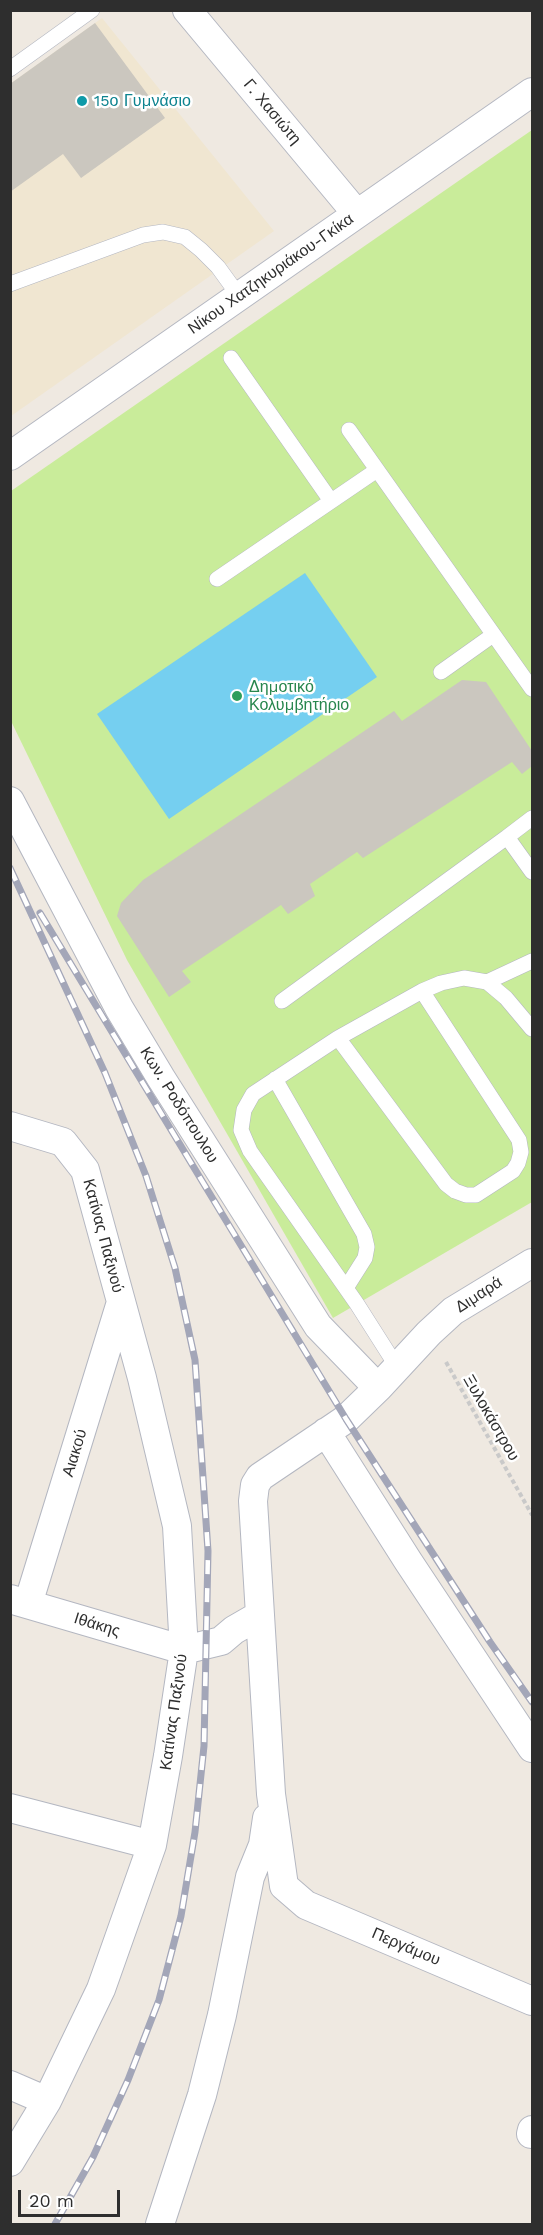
<!DOCTYPE html>
<html>
<head>
<meta charset="utf-8">
<style>
  body { margin:0 }
  #map { position:relative; width:543px; height:2235px; overflow:hidden; background:#efe9e1; font-family:"Work Sans",sans-serif }
  canvas { display:block }
  .frame { position:absolute; inset:0; border:12px solid #2e2e2e; pointer-events:none }
  .scale { position:absolute; left:18px; top:2190px; width:102px; height:27px; box-sizing:border-box; border:3px solid #2e2e2e; border-top:0; padding-left:8px; font-size:18px; line-height:21px; white-space:nowrap; color:#2e2e2e; -webkit-text-stroke:4px #fff; paint-order:stroke }
</style>
</head>
<body>
<div id="map">
<canvas width="543" height="2235"></canvas>
<div class="frame"></div>
<div class="scale">20 m</div>
</div>
<script>
const ctx = document.querySelector('canvas').getContext('2d');
ctx.lineJoin = 'round';
function paint(path, color) {
  ctx.fillStyle = color;
  ctx.fill(path, 'evenodd');
}
function toPath(rows) {
  const path = new Path2D();
  for (const r of rows) {
    path.moveTo(r[0], r[1]);
    for (let i = 2; i < r.length; i += 2) path.lineTo(r[i], r[i + 1]);
  }
  return path;
}
function trace(path, color, width, dash) {
  ctx.strokeStyle = color;
  ctx.lineWidth = width;
  ctx.lineCap = dash ? 'butt' : 'round';
  ctx.setLineDash(dash || []);
  ctx.stroke(path);
}
function write(font, color, halo, rows, align = 'center') {
  ctx.font = font + ' "Work Sans",sans-serif';
  ctx.lineWidth = 5;
  ctx.setLineDash([]);
  ctx.textBaseline = 'middle';
  ctx.strokeStyle = halo;
  ctx.fillStyle = color;
  for (const [text, x, y, turn = 0] of rows) {
    ctx.save();
    ctx.translate(x, y);
    ctx.rotate((+turn || 0) * Math.PI / 180);
    ctx.textAlign = isNaN(turn) ? turn : align;
    if (halo) ctx.strokeText(text, 0, 0);
    ctx.fillText(text, 0, 0);
    ctx.restore();
  }
}
paint(toPath([
  [102,18,274,231,11,416,10,84]
]), '#f0e6d1');
paint(toPath([
  [532,130,532,1202,333,1318,127,960,11,721,11,491]
]), '#c9ec9a');
paint(toPath([
  [305,573,377,677,169,819,97,714]
]), '#75cff0');
paint(toPath([
  [95,23,165,118,81,178,63,154,10,192,10,84],
  [462,680,486,682,532,751,532,766,522,774,512,762,363,858,357,852,310,884,315,896,288,914,281,905,182,971,191,982,169,997,117,916,121,903,143,880,394,711,402,721]
]), '#cbc7bf');
const service = toPath([
  [10,69,92,10],
  [10,284,143,235,163,232,185,237,201,250,218,267,239,296],
  [231,358,331,501],
  [349,430,532,689],
  [217,579,377,470],
  [441,672,493,635],
  [532,818,507,837,532,872],
  [487,982,532,961],
  [282,1001,507,837],
  [338,1038,446,1184,455,1191,466,1195,476,1195,513,1171,518,1163,521,1152,519,1140,422,991],
  [275,1079,364,1234,367,1247,365,1258,346,1288],
  [397,1367,357,1304,250,1151,241,1130,244,1110,253,1094,338,1038,422,991,441,983,464,978,487,982,506,998,532,1029]
]);
const minor = toPath([
  [187,10,357,214],
  [10,456,532,92],
  [10,801,119,1008,161,1078,318,1326,378,1388],
  [10,1126,63,1142,85,1170,142,1378,177,1526,184,1650,168,1756,152,1845,101,1989,47,2101,10,2162],
  [326,1432,408,1561,532,1748],
  [10,1599,184,1650,221,1641,234,1630,260,1615,253,1501,255,1485,260,1477,346,1419,378,1388,429,1333,453,1311,532,1263],
  [28,1604,121,1302],
  [260,1615,271,1794,284,1886,306,1905,532,2001],
  [10,1808,152,1845],
  [10,2085,47,2101],
  [531,2134,532,2130],
  [160,2224,202,2095,222,2015,250,1877,263,1845,267,1818]
]);
trace(service, '#b4b7c1', 16);
trace(minor, '#b4b7c1', 30);
trace(toPath([
  [446,1362,532,1515]
]), '#c9c9c9', 4, [4.5, 3]);
trace(service, '#fff', 15);
trace(minor, '#fff', 28);
const rail = toPath([
  [10,868,105,1073,146,1176,175,1268,195,1360,208,1551,204,1746,195,1832,181,1916,159,2000,128,2080,93,2157,55,2224],
  [40,913,346,1419,490,1642,532,1702]
]);
trace(rail, '#a3a6b8', 7);
trace(rail, '#fff', 4.5, [14]);
for (const [x, y, r, color] of [
  [82,101,6,"#0f9aa8"],
  [237,696,6,"#2e9e5b"]
]) {
  const dot = new Path2D();
  dot.arc(x, y, r, 0, 2 * Math.PI);
  ctx.fillStyle = color;
  ctx.fill(dot);
  trace(dot, '#fff', 2);
}
write('16px', '#0d838f', '#fff', [
  ["15ο Γυμνάσιο",94,101]
], 'left');
write('16px', '#2e2e2e', '#fff', [
  ["Γ. Χασιώτη",272,112,50],
  ["Νίκου Χατζηκυριάκου-Γκίκα",271,274,-35],
  ["Κων. Ροδόπουλου",179,1105,58],
  ["Κατίνας Παξινού",103,1236,75],
  ["Διμαρά",479,1295,-33],
  ["Ξυλοκάστρου",491,1418,60],
  ["Αιακού",75,1453,-73],
  ["Ιθάκης",97,1625,17],
  ["Κατίνας Παξινού",174,1712,-82],
  ["Περγάμου",406,1947,23]
]);
write('16px', '#27864d', '#fff', [
  ["Δημοτικό",249,687],
  ["Κολυμβητήριο",249,705]
], 'left');
</script>
</body>
</html>
